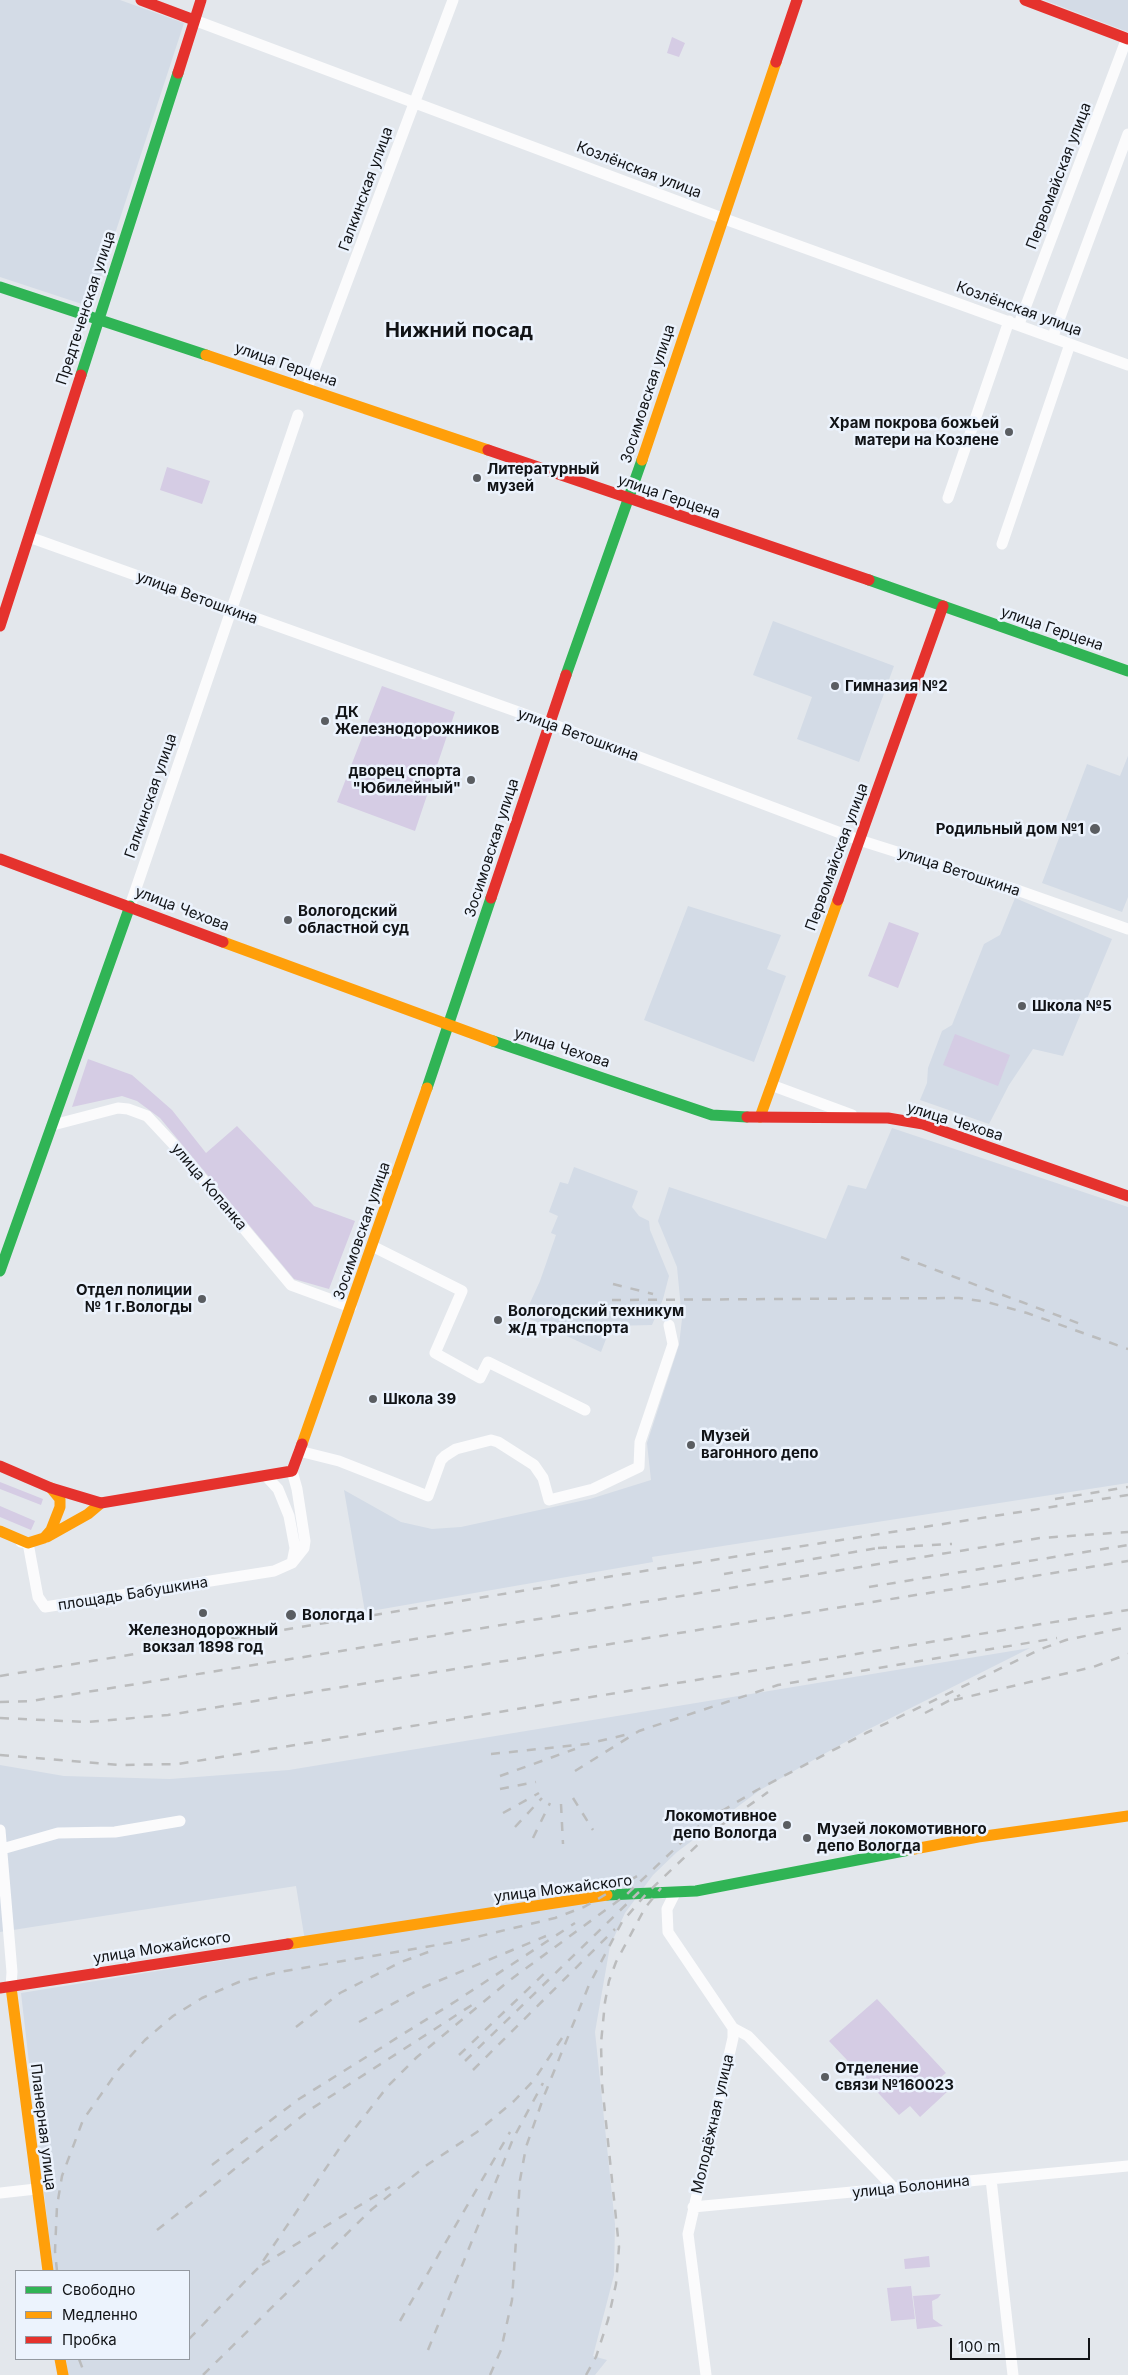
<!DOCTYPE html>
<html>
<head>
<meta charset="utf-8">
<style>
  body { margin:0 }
  #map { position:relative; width:1128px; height:2375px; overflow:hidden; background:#e3e7ec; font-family:Inter,sans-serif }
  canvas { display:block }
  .legend { position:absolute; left:15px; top:2270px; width:175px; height:90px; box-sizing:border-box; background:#ecf3fd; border:1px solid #9499a1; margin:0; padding:6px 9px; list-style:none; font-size:15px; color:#111316 }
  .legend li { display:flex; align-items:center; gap:10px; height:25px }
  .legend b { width:25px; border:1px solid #9499a1 }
  .scale { position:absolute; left:950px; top:2338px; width:140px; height:22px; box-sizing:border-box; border:2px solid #111316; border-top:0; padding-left:6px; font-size:15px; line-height:18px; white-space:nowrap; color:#111316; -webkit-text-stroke:4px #ecf3fd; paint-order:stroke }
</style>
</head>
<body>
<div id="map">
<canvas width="1128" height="2375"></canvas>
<ul class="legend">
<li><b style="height:6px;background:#30b455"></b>Свободно</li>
<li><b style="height:6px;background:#ff9f0a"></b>Медленно</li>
<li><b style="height:6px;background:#e5322d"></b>Пробка</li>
</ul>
<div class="scale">100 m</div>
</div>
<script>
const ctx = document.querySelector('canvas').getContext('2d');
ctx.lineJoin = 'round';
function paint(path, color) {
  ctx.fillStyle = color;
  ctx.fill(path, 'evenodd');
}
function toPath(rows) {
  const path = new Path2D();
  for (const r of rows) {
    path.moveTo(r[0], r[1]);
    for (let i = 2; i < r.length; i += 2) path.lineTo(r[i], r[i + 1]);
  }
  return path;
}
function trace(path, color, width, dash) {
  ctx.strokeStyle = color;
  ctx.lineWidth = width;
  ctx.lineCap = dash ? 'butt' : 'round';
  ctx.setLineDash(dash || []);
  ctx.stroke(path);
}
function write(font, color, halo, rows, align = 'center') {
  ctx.font = font + ' Inter,sans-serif';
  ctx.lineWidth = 5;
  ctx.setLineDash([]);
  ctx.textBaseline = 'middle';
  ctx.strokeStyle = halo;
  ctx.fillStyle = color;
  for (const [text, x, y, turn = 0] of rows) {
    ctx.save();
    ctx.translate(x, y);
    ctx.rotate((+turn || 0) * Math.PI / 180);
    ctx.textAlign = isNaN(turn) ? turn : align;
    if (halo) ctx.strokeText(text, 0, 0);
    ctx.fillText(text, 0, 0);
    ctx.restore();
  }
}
paint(toPath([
  [0,0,120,0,184,23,91,307,0,277],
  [1044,0,1128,0,1128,32],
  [773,621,894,666,859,762,797,739,812,697,753,675],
  [1128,756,1128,897,1122,912,1042,883,1087,764,1120,776],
  [1015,898,1112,939,1063,1056,1033,1049,1009,1085,989,1124,920,1100,927,1083,928,1068,942,1031,952,1025,984,944,1000,935],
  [688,906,781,935,767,969,786,976,754,1062,644,1020],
  [892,1128,1128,1207,1128,1483,652,1557,653,1562,365,1612,344,1490,401,1522,432,1529,461,1527,590,1499,651,1480,647,1443,679,1345,682,1319,677,1267,658,1221,669,1187,826,1239,848,1185,866,1189],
  [574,1167,638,1191,632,1207,639,1216,649,1221,650,1230,669,1276,663,1299,652,1325,611,1326,601,1352,524,1316,540,1281,556,1235,551,1233,558,1216,549,1212,560,1182,568,1184],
  [1030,1648,865,1731,760,1790,677,1852,653,1875,625,1913,610,1946,595,2032,615,2224,614,2275,593,2356,607,2360,595,2375,68,2375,66,2359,189,2359,189,2271,53,2271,21,1993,306,1947,296,1886,0,1932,0,1765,64,1776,170,1779,289,1770]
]), '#d3dbe6');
paint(toPath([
  [672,37,685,43,679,57,667,53],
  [167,467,210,481,202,504,160,490],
  [382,686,455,712,415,831,337,802],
  [889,922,919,933,898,988,868,976],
  [955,1034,1010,1055,998,1086,943,1065],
  [88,1059,132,1075,172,1110,206,1153,237,1126,314,1206,355,1221,329,1289,294,1279,160,1118,137,1101,122,1096,72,1107],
  [0,1482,43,1499,41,1505,0,1489],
  [0,1506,35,1521,31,1530,0,1517],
  [877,1999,946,2073,937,2080,948,2091,920,2117,910,2106,899,2115,829,2041],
  [929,2256,930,2267,905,2269,904,2259],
  [911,2286,915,2319,891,2321,887,2288],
  [941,2294,938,2298,932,2301,933,2319,943,2326,917,2329,913,2296]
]), '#d5cce4');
trace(toPath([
  [194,20,722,218,1128,365],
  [1019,324,1127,38],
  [1053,336,1128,134],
  [307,388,453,0],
  [948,498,1009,321],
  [29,537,549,723,859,840,1014,889,1128,929],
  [1002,544,1070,344],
  [130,906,298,415],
  [771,1085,852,1115],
  [53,1125,118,1108,128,1109,147,1116,175,1146,291,1285,351,1307],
  [372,1246,462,1291,435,1353,480,1378,488,1362,585,1410],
  [299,1451,339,1461,428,1496,441,1460,445,1456,456,1449,491,1440,498,1442,534,1465,543,1478,549,1500,593,1489,639,1467,640,1442,673,1344,669,1325],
  [266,1476,278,1489,289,1516,295,1548,292,1563],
  [21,1542,28,1543,38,1597,45,1607,274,1571,292,1563,304,1548,305,1541,297,1489,292,1471],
  [0,1830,12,1972,11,1987],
  [2,1849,58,1833,115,1832,180,1821],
  [675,1893,667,1909,668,1932,733,2028,733,2038,688,2234,706,2375],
  [733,2028,748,2036,894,2188],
  [991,2179,1013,2375],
  [0,2193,36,2189],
  [693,2207,1128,2166]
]), '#fbfbfc', 11);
trace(toPath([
  [0,287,206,355],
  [81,375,178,73],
  [869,580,1128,671],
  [566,675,642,460],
  [493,1041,712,1115,747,1117],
  [427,1088,491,898],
  [0,1271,130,906],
  [607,1895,696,1891,909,1850]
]), '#30b455', 11);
trace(toPath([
  [206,355,488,450],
  [642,460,776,62],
  [223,942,493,1041],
  [760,1117,838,900],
  [302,1444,427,1088],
  [0,1531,28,1543,44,1538,51,1530,60,1507,60,1499,51,1488],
  [47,1537,88,1514,101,1503],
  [909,1850,978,1837,1128,1816],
  [288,1944,607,1895],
  [11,1987,48,2271],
  [60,2359,63,2375]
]), '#ff9f0a', 11);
trace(toPath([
  [141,0,194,20],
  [1025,0,1128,39],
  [776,62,797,0],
  [178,73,201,0],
  [488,450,869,580],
  [0,626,81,375],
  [0,859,223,942],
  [491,898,566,675],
  [838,900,943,606],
  [747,1117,888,1118,923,1124,1128,1196],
  [0,1466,51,1488,101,1503,292,1471,302,1444],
  [0,1988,288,1944]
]), '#e5322d', 11);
trace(toPath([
  [901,1257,1086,1326],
  [613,1284,653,1294],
  [612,1300,959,1298,987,1302,1027,1313,1128,1349],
  [1055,1499,1128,1487],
  [878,1548,952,1544],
  [724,1574,884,1547],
  [869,1587,1128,1545],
  [0,1676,650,1570,1128,1495],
  [954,1700,1093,1667,1128,1654],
  [0,1702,31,1701,1040,1538,1128,1532],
  [925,1713,960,1695],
  [0,1718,87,1722,168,1715,1128,1561],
  [491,1754,587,1744,629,1734],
  [0,1755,119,1765,178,1764,1128,1610],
  [575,1771,639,1731,778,1685,1057,1638],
  [500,1776,575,1749],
  [500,1789,536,1782],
  [573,1798,593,1830],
  [561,1804,563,1844],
  [503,1813,539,1793],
  [515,1827,542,1798],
  [533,1838,550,1803],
  [359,2022,424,1987,546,1936],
  [296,2027,340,1993,401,1962,431,1951],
  [459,2055,548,1970],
  [465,2061,639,1892],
  [473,2070,615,1929],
  [212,2165,299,2099,456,2001,575,1923],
  [157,2230,311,2109,472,2005],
  [262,2265,390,2187],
  [57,2271,55,2251,57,2206,62,2176,83,2120,119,2069,145,2040,173,2016,202,1998,239,1982,279,1972,460,1941,555,1918,584,1907,639,1875],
  [400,2321,510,2132],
  [189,2339,259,2267,341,2146,388,2086,417,2057,510,1980,626,1895,702,1823,757,1790,866,1733,1041,1649,1066,1640,1128,1627],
  [428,2350,513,2139,543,2083],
  [79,2359,85,2375],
  [203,2375,371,2210,427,2165,477,2132,514,2101,534,2080,562,2038],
  [490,2375,501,2350,512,2300,520,2180,526,2147,544,2096,589,1985,622,1922,647,1893,709,1834,768,1792],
  [586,2375,596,2357,608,2320,616,2284,619,2247,602,2084,601,2043,605,2002,609,1981,616,1962,645,1908,661,1888]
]), '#bbbcbd', 2.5, [9, 9]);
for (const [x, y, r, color] of [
  [1009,432,5,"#5a5d61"],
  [477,478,5,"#5a5d61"],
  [835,686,5,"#5a5d61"],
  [325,721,5,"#5a5d61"],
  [471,780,5,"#5a5d61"],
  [1095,829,6,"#5a5d61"],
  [288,920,5,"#5a5d61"],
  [1022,1006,5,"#5a5d61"],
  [202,1299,5,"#5a5d61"],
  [498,1320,5,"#5a5d61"],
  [373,1399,5,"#5a5d61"],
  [691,1445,5,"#5a5d61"],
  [203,1613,5,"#5a5d61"],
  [291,1615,6,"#5a5d61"],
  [787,1825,5,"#5a5d61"],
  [807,1838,5,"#5a5d61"],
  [825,2077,5,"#5a5d61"]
]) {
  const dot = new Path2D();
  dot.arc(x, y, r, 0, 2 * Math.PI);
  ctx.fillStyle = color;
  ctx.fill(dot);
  trace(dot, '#ecf3fd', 2);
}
write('15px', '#111316', '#ecf3fd', [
  ["Козлёнская улица",639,170,21],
  ["Первомайская улица",1059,176,-69],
  ["Галкинская улица",366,189,-70],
  ["Предтеченская улица",86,308,-72],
  ["Козлёнская улица",1019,309,20],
  ["улица Герцена",286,365,19],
  ["Зосимовская улица",648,394,-72],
  ["улица Герцена",669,497,19],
  ["улица Ветошкина",197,598,20],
  ["улица Герцена",1052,629,19],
  ["улица Ветошкина",578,735,20],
  ["Галкинская улица",151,796,-71],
  ["Зосимовская улица",492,848,-72],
  ["Первомайская улица",837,857,-70],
  ["улица Ветошкина",959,872,18],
  ["улица Чехова",182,909,21],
  ["улица Чехова",562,1048,18],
  ["улица Чехова",955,1122,17],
  ["улица Копанка",209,1187,50],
  ["Зосимовская улица",362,1231,-71],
  ["площадь Бабушкина",133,1594,-9],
  ["улица Можайского",563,1889,-7],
  ["улица Можайского",162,1948,-9],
  ["Молодёжная улица",713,2124,-77],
  ["Планерная улица",43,2127,83],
  ["улица Болонина",911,2187,-6]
]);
write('bold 15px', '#111316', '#ecf3fd', [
  ["Храм покрова божьей",999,423,"right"],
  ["матери на Козлене",999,440,"right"],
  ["Литературный",487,469],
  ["музей",487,486],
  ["Гимназия №2",845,686],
  ["ДК",335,712],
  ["Железнодорожников",335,729],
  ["дворец спорта",461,771,"right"],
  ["\"Юбилейный\"",461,788,"right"],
  ["Родильный дом №1",1084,829,"right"],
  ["Вологодский",298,911],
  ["областной суд",298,928],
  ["Школа №5",1032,1006],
  ["Отдел полиции",192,1290,"right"],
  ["№ 1 г.Вологды",192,1307,"right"],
  ["Вологодский техникум",508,1311],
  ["ж/д транспорта",508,1328],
  ["Школа 39",383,1399],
  ["Музей",701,1436],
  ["вагонного депо",701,1453],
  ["Вологда I",302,1615],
  ["Железнодорожный",203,1630,"center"],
  ["вокзал 1898 год",203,1647,"center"],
  ["Локомотивное",777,1816,"right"],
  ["депо Вологда",777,1833,"right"],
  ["Музей локомотивного",817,1829],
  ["депо Вологда",817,1846],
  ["Отделение",835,2068],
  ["связи №160023",835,2085]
], 'left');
write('bold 20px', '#111316', '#ecf3fd', [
  ["Нижний посад",459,331]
]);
</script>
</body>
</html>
